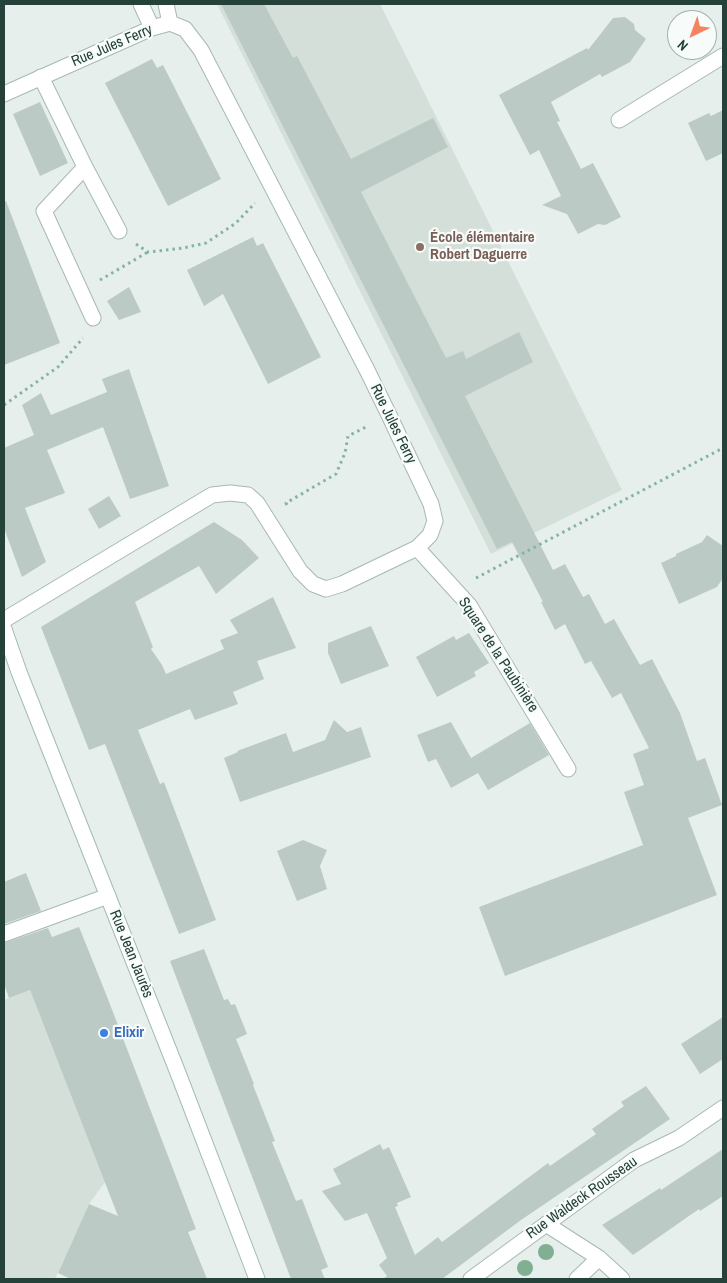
<!DOCTYPE html>
<html>
<head>
<meta charset="utf-8">
<style>
  body { margin:0 }
  #map { position:relative; width:727px; height:1283px; overflow:hidden; background:#e6efeb; font-family:"Archivo Narrow",sans-serif }
  canvas { display:block }
  .frame { position:absolute; inset:0; border:5px solid #24423a; pointer-events:none }
  .north { position:absolute; left:667px; top:10px; width:50px; height:50px; box-sizing:border-box; background:#f7fbf9; border:1px solid #a3b1ad; border-radius:50%; rotate:222deg; font-size:14px; font-weight:700; line-height:20px; text-align:center; color:#24423a }
  .north::after { content:''; display:block; margin:auto; width:18px; height:22px; background:#f4845f; clip-path:polygon(50% 0,100% 100%,50% 72%,0 100%) }
</style>
</head>
<body>
<div id="map">
<canvas width="727" height="1283"></canvas>
<div class="frame"></div>
<div class="north">N</div>
</div>
<script>
const ctx = document.querySelector('canvas').getContext('2d');
ctx.lineJoin = 'round';
function paint(path, color) {
  ctx.fillStyle = color;
  ctx.fill(path, 'evenodd');
}
function toPath(rows) {
  const path = new Path2D();
  for (const r of rows) {
    path.moveTo(r[0], r[1]);
    for (let i = 2; i < r.length; i += 2) path.lineTo(r[i], r[i + 1]);
  }
  return path;
}
function trace(path, color, width, dash) {
  ctx.strokeStyle = color;
  ctx.lineWidth = width;
  ctx.lineCap = dash ? 'butt' : 'round';
  ctx.setLineDash(dash || []);
  ctx.stroke(path);
}
function write(font, color, halo, rows, align = 'center') {
  ctx.font = font + ' "Archivo Narrow",sans-serif';
  ctx.lineWidth = 4.5;
  ctx.setLineDash([]);
  ctx.textBaseline = 'middle';
  ctx.strokeStyle = halo;
  ctx.fillStyle = color;
  for (const [text, x, y, turn = 0] of rows) {
    ctx.save();
    ctx.translate(x, y);
    ctx.rotate((+turn || 0) * Math.PI / 180);
    ctx.textAlign = isNaN(turn) ? turn : align;
    if (halo) ctx.strokeText(text, 0, 0);
    ctx.fillText(text, 0, 0);
    ctx.restore();
  }
}
paint(toPath([
  [217,4,380,4,622,490,491,554],
  [30,990,105,1182,89,1204,55,1279,4,1279,4,1000]
]), '#d4dfda');
paint(toPath([
  [221,4,264,4,293,58,297,56,351,159,433,118,448,147,361,192,446,358,463,351,466,359,519,332,533,362,465,396,553,570,565,564,583,597,589,594,605,624,614,619,640,665,652,659,680,713,697,761,705,758,722,805,688,818,717,895,505,976,479,907,643,845,624,792,644,785,633,754,649,748,621,693,612,698,591,661,585,664,565,624,555,630,541,602,543,602,512,542,497,549],
  [625,17,634,24,635,30,646,39,630,62,602,77,600,74,551,102,560,121,557,122,581,169,593,163,621,217,605,225,598,224,578,234,567,214,542,205,561,196,539,150,530,155,499,95,587,48,588,50,613,18],
  [152,59,157,68,163,65,221,179,168,206,105,83],
  [40,102,68,163,40,176,13,114],
  [723,110,723,153,706,161,688,123,709,113,711,116],
  [6,201,60,343,4,365,4,202],
  [253,237,257,246,263,243,321,357,268,384,223,294,204,306,187,270],
  [129,287,141,312,119,320,107,301],
  [129,369,169,486,130,499,103,427,47,450,65,493,25,508,46,562,22,577,4,528,4,448,34,435,22,405,41,393,51,415,107,392,102,379],
  [109,496,121,516,99,529,88,509],
  [214,522,242,540,259,558,216,594,199,566,135,602,153,647,151,649,162,665,166,674,224,649,220,640,238,633,230,620,273,597,296,648,257,661,264,679,233,692,238,704,195,720,190,709,138,730,160,784,164,782,216,920,179,934,105,744,89,750,41,627],
  [707,535,723,546,723,578,717,587,679,604,661,563,676,556,676,554,702,542],
  [371,626,389,666,341,684,328,653,328,643],
  [469,633,489,663,474,672,476,676,437,697,416,657,454,636,456,640],
  [334,720,347,732,361,727,371,757,240,802,224,758,238,752,237,751,286,733,293,752,325,740],
  [451,722,471,758,530,723,549,755,488,790,478,773,451,788,436,759,428,762,417,735],
  [303,840,327,850,320,866,327,889,297,901,277,851],
  [26,873,41,911,4,924,4,882],
  [79,927,106,994,196,1229,188,1232,207,1279,71,1279,58,1273,89,1204,118,1216,30,990,9,998,4,984,4,943,48,928,52,937],
  [204,949,224,1000,228,999,231,1005,235,1004,247,1034,236,1039,254,1084,253,1085,275,1141,272,1142,296,1201,302,1199,328,1267,321,1270,325,1279,291,1279,170,961],
  [723,1017,723,1059,700,1074,681,1044],
  [646,1086,670,1119,521,1220,442,1279,383,1279,387,1276,379,1265,387,1258,367,1213,345,1221,322,1191,341,1184,333,1169,380,1144,383,1150,389,1147,411,1197,397,1203,398,1206,395,1207,415,1255,438,1237,442,1242,548,1163,550,1166,596,1134,592,1129,624,1106,621,1102],
  [723,1149,723,1196,700,1211,699,1209,633,1255,602,1225,660,1188,661,1190]
]), '#bbcac4');
const lane = toPath([
  [41,77,85,167,119,231],
  [85,167,44,211,93,318],
  [4,934,108,896]
]);
const street = toPath([
  [141,4,152,28],
  [166,4,170,23],
  [4,94,152,28,170,23,185,29,201,50,367,370,389,415,431,504,435,521,430,535,417,548,342,584,326,589,313,584,300,571,257,503,248,495,230,493,212,495,4,620],
  [619,120,723,56],
  [417,548,469,605,568,769],
  [546,1224,599,1258,622,1279],
  [471,1279,634,1160,679,1138,723,1108],
  [577,1279,599,1258]
]);
const secondary = toPath([
  [4,629,19,672,178,1073,257,1279]
]);
trace(lane, '#a8b8b2', 17);
trace(street, '#a8b8b2', 17);
trace(secondary, '#a4bbb3', 17);
trace(toPath([
  [136,244,148,252,183,248,206,243,236,223,255,203],
  [100,280,148,252],
  [4,405,58,367,83,338],
  [287,505,286,503,336,474,345,453,348,436,368,426],
  [476,578,723,448]
]), '#86b3a5', 3, [2.5, 4]);
trace(lane, '#fff', 15);
trace(street, '#fff', 15);
trace(secondary, '#fff', 15);
ctx.fillStyle = '#80af93';
for (const [x, y] of [
  [546,1252],
  [525,1268]
]) {
  ctx.beginPath();
  ctx.arc(x, y, 8, 0, 2 * Math.PI);
  ctx.fill();
}
for (const [x, y, r, color] of [
  [420,247,5,"#8d6e63"],
  [104,1033,5,"#3f7fe0"]
]) {
  const dot = new Path2D();
  dot.arc(x, y, r, 0, 2 * Math.PI);
  ctx.fillStyle = color;
  ctx.fill(dot);
  trace(dot, '#f7fbf9', 2);
}
write('15px', '#24423a', '#f7fbf9', [
  ["Rue Jules Ferry",112,46,-23],
  ["Rue Jules Ferry",393,424,64],
  ["Square de la Paubinière",498,655,57],
  ["Rue Jean Jaurès",131,954,68],
  ["Rue Waldeck Rousseau",582,1198,-35]
]);
write('bold 15px', '#785e54', '#f7fbf9', [
  ["École élémentaire",430,238],
  ["Robert Daguerre",430,255]
], 'left');
write('bold 15px', '#366cbe', '#f7fbf9', [
  ["Elixir",114,1033]
], 'left');
</script>
</body>
</html>
